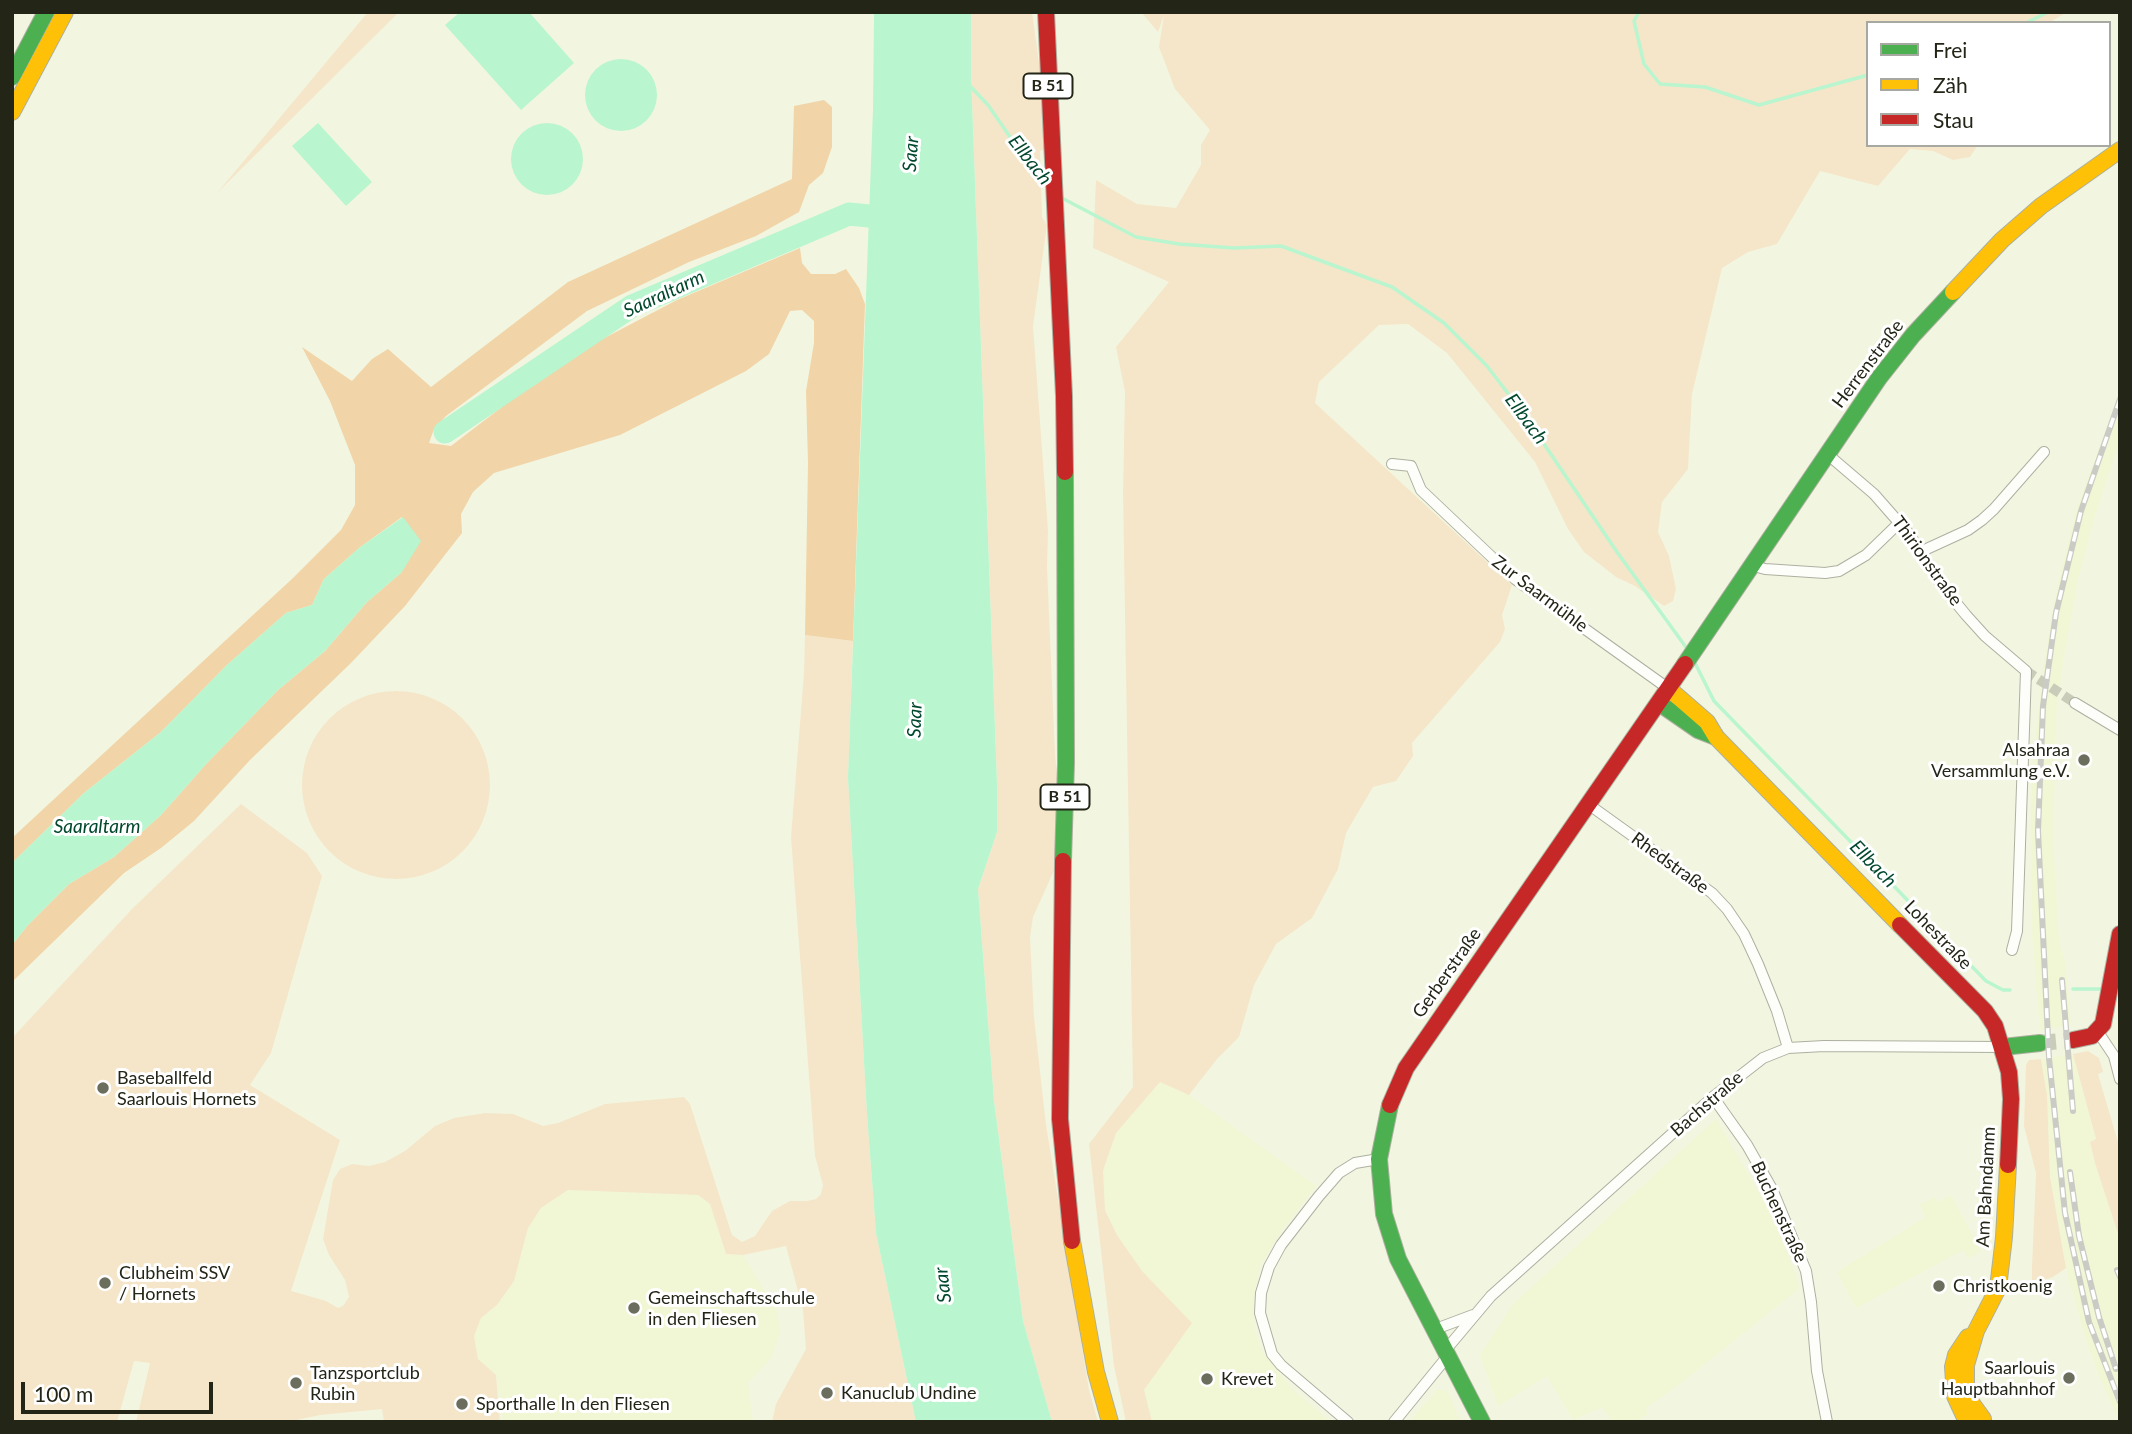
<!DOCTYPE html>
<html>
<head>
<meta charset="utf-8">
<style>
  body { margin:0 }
  #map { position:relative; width:2132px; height:1434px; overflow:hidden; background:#f2f6e0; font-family:Lato,sans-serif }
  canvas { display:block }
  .frame { position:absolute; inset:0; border:14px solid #232517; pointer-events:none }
  .legend { position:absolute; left:1866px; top:21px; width:245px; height:126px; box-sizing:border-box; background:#fff; border:2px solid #a7a8a2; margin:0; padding:9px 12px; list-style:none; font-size:21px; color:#232517 }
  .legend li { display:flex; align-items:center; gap:14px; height:35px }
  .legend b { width:35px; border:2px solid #a7a8a2 }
  .scale { position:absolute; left:21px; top:1382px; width:192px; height:32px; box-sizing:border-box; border:4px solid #232517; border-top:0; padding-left:9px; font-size:21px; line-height:24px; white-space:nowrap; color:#232517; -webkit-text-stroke:5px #fff; paint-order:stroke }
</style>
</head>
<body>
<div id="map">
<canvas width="2132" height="1434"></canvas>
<div class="frame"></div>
<ul class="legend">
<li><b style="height:9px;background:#4caf50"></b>Frei</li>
<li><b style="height:9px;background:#ffc107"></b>Zäh</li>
<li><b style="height:9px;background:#c62828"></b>Stau</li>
</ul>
<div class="scale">100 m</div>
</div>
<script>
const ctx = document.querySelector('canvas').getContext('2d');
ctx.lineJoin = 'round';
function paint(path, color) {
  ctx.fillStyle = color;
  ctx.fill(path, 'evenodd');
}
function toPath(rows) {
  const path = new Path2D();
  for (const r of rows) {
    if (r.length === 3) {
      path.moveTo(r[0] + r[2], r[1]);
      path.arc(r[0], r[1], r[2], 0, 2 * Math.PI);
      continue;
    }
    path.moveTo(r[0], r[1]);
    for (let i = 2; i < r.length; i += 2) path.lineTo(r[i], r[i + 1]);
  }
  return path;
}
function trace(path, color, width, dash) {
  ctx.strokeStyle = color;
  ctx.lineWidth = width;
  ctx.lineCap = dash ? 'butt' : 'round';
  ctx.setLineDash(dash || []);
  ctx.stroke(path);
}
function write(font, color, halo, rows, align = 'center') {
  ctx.font = font + ' Lato,sans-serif';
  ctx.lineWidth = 6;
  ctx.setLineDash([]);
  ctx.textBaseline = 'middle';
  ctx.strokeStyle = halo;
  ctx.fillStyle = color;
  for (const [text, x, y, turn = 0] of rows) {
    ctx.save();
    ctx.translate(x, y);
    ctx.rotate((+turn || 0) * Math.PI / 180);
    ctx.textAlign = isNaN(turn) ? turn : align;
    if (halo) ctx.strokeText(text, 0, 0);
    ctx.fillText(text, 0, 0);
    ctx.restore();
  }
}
paint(toPath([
  [2120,391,2120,439,2095,516,2078,579,2064,657,2056,715,2053,840,2059,942,2065,961,2071,1025,2040,1030,2032,935,2031,806,2034,748,2043,669,2058,583,2076,511],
  [2073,1054,2096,1140,2090,1142,2095,1163,2120,1240,2120,1422,2099,1377,2083,1330,2066,1268,2050,1177,2047,1095,2041,1059],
  [1160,1082,1189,1095,1316,1186,1283,1229,1260,1266,1255,1290,1253,1326,1262,1352,1294,1391,1331,1422,1152,1422,1144,1390,1191,1323,1142,1271,1117,1235,1105,1209,1103,1171,1116,1133],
  [1716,1119,1778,1226,1800,1288,1685,1380,1646,1408,1647,1415,1634,1422,1612,1422,1602,1407,1573,1420,1547,1376,1498,1406,1480,1355,1513,1304],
  [568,1190,698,1195,710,1204,726,1254,743,1255,777,1311,780,1333,771,1358,748,1383,753,1422,503,1422,496,1375,478,1359,473,1336,481,1318,497,1305,514,1281,528,1228,541,1208],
  [1951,1195,1981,1251,1968,1258,1963,1250,1856,1308,1837,1272,1926,1217,1920,1205,1935,1197,1938,1202],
  [1437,1390,1447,1390,1461,1422,1409,1422]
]), '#f1f7d4');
paint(toPath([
  [368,12,399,12,217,193],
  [971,12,1032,12,1041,77,1045,149,1040,151,1042,217,1047,225,1033,326,1048,531,1047,567,1055,754,1062,828,1057,864,1033,917,1030,937,1034,1017,1046,1125,1089,1390,1098,1422,1052,1422,1023,1321,994,1101,978,889,997,832,997,784,971,74],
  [1141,12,2067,12,2049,23,1868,23,1868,145,1978,145,1970,157,1953,160,1933,151,1910,149,1878,186,1820,171,1777,244,1748,252,1722,268,1692,394,1688,469,1662,502,1658,532,1669,556,1676,589,1673,601,1664,606,1635,586,1616,577,1584,552,1568,529,1535,462,1447,353,1408,324,1379,325,1319,382,1315,403,1512,585,1502,615,1505,629,1500,642,1412,743,1413,756,1396,781,1373,787,1346,833,1338,869,1312,918,1276,944,1254,985,1239,1037,1217,1059,1189,1095,1160,1082,1116,1133,1103,1171,1105,1210,1117,1235,1142,1271,1192,1323,1144,1390,1152,1422,1126,1422,1114,1366,1089,1144,1133,1087,1123,494,1125,392,1116,347,1169,282,1093,248,1096,180,1137,204,1176,208,1201,165,1201,145,1210,130,1175,89,1159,47,1164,15,1158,32],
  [805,635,853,641,848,778,867,1114,876,1233,916,1422,772,1422,776,1404,806,1349,803,1310,786,1246,743,1255,726,1254,710,1204,698,1195,568,1190,541,1208,528,1228,514,1281,497,1305,481,1318,474,1336,478,1359,496,1375,500,1422,384,1422,382,1409,320,1415,287,1422,136,1422,150,1363,134,1361,117,1422,12,1422,12,1038,132,909,241,804,307,853,322,876,271,1053,250,1085,340,1140,291,1291,326,1301,338,1308,343,1306,349,1297,345,1280,329,1255,323,1239,333,1180,340,1169,352,1164,369,1166,385,1162,405,1151,435,1126,454,1118,485,1113,513,1114,543,1126,558,1123,605,1104,684,1097,690,1104,732,1235,742,1242,755,1236,772,1211,790,1201,807,1201,816,1199,821,1194,823,1185,815,1156,791,837,804,673],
  [396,785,94],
  [2088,1051,2099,1058,2103,1072,2098,1074,2120,1149,2120,1240,2095,1163,2090,1142,2096,1139,2073,1054],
  [2041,1059,2047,1095,2050,1177,2066,1268,2053,1277,2040,1281,2032,1280,2032,1267,2036,1173,2024,1126,2026,1065,2029,1060]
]), '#f5e6c9');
paint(toPath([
  [824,100,832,107,832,147,823,173,809,185,799,212,756,236,689,262,587,311,446,416,434,429,429,443,451,446,541,377,593,344,677,300,800,248,802,263,811,274,835,274,846,269,859,288,865,304,853,641,805,635,808,463,806,391,814,343,814,321,802,310,790,311,769,354,746,371,620,435,494,473,473,492,461,514,462,533,405,606,351,663,250,760,194,821,161,848,124,873,12,982,12,945,28,925,69,884,114,857,161,815,207,763,278,690,325,651,366,603,402,572,402,517,359,548,324,579,312,605,286,613,227,665,161,732,84,793,12,863,12,838,293,578,341,530,355,505,355,465,330,401,302,347,352,381,372,359,388,349,431,387,568,282,792,179,794,106]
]), '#f1d4a8');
paint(toPath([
  [460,12,529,12,574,63,521,110,445,25],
  [874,12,971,12,971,74,997,784,997,832,978,889,994,1101,1023,1321,1052,1422,916,1422,876,1233,867,1114,848,778,873,109],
  [621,95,36],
  [318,123,372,182,346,206,292,146],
  [547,159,36],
  [403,517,421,541,402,572,366,603,325,651,278,690,207,763,161,815,114,857,69,884,28,925,12,945,12,863,84,793,161,732,227,665,286,613,312,605,324,579,359,548]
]), '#b9f5ce');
trace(toPath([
  [1639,12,1634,21,1644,64,1660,84,1705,87,1759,105,1868,75],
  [2026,23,2048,12],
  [970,86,988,105,1026,160,1047,184],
  [1060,197,1136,237,1179,244,1234,248,1281,246,1392,287,1444,323,1487,366,1523,413,1617,552,1688,650],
  [1693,659,1714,701,1986,981,2003,990,2010,990],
  [2073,989,2104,989]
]), '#b9f5ce', 3.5);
trace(toPath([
  [445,432,632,306,849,214,899,219]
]), '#b9f5ce', 23);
trace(toPath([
  [2026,671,2075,703]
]), '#c9ccb8', 10, [10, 5]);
trace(toPath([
  [2040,1043,2073,1040]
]), '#c9ccb8', 16, [16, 8]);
const street = toPath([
  [1826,453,1874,494,1909,534,1943,587,1966,615,1985,636,2026,671,2017,931,2012,950],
  [1392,464,1411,466,1421,490,1515,579,1669,689],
  [1920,552,1968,530,1982,520,1994,509,2044,452],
  [1750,565,1765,569,1825,573,1839,571,1866,555,1900,522],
  [2075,703,2120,730],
  [1588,804,1712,893,1727,909,1744,934,1758,964,1777,1011,1788,1048],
  [2098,1032,2114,1056,2120,1079],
  [1713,1097,1747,1145,1772,1189,1806,1271,1811,1302,1817,1371,1827,1422],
  [1433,1330,1473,1315],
  [1444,1352,1491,1296,1713,1097,1763,1058,1788,1048,1824,1046,2003,1047],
  [1348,1422,1281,1365,1272,1354,1260,1313,1261,1293,1269,1267,1281,1245,1319,1196,1339,1173,1355,1163,1379,1159],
  [1394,1422,1447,1357]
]);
const fast = toPath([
  [12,77,46,12],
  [1685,664,1879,378,1913,335,1953,292],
  [1659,703,1698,730,1716,737],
  [1063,861,1066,763,1065,472],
  [2003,1047,2040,1043],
  [1390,1105,1379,1159,1384,1214,1398,1259,1482,1422]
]);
const slow = toPath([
  [12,112,65,12],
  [1953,292,2002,240,2041,206,2120,150],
  [1669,689,1707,722,1716,737,1900,925],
  [1072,1241,1096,1372,1110,1422],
  [1983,1419,1970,1401,1966,1386,1966,1365,1976,1331,1998,1288,2004,1237,2008,1165],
  [1967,1422,1955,1396,1953,1367,1956,1355,1968,1337]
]);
const jam = toPath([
  [1046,12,1064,396,1065,472],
  [1063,861,1060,1119,1072,1241],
  [1900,925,1985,1011,1995,1026,2009,1072,2011,1099,2008,1165],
  [2073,1040,2092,1036,2103,1024,2120,934],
  [1390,1105,1406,1068,1685,664]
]);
trace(street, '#adb0a0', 12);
trace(fast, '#adb0a0', 18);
trace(slow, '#adb0a0', 18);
trace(jam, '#adb0a0', 18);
trace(street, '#fdfefa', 10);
trace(fast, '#4caf50', 16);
trace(slow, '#ffc107', 16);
trace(jam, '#c62828', 16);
const rail = toPath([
  [2120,399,2081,511,2056,613,2043,706,2038,831,2049,1058,2065,1213,2089,1322,2120,1402],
  [2062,980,2073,1111],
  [2070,1172,2079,1236,2099,1317,2116,1369],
  [2117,1270,2120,1277]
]);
trace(rail, '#cacbc5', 6);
trace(rail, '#fff', 3.5, [10]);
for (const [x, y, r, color] of [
  [2084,760,7,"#6b6e5d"],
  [103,1088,7,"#6b6e5d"],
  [105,1283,7,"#6b6e5d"],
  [1939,1286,7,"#6b6e5d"],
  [634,1308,7,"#6b6e5d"],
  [2069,1378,7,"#6b6e5d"],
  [1207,1379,7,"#6b6e5d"],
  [296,1383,7,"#6b6e5d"],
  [827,1393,7,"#6b6e5d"],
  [462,1404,7,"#6b6e5d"]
]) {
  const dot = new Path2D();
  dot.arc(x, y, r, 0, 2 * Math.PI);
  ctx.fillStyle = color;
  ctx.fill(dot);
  trace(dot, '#fff', 2.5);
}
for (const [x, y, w] of [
  [1048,86,49],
  [1065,797,49]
]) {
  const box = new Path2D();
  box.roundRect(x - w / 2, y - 12.5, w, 25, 5);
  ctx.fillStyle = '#fff';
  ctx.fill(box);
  trace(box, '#232517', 2);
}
write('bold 16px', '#232517', null, [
  ["B 51",1048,86],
  ["B 51",1065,797]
]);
write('18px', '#232517', '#fff', [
  ["Herrenstraße",1868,364,-53],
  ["Thirionstraße",1927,561,54],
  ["Zur Saarmühle",1540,594,37],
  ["Rhedstraße",1670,863,36],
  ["Lohestraße",1938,935,46],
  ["Gerberstraße",1447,973,-55],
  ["Bachstraße",1707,1104,-41],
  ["Am Bahndamm",1986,1187,-87],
  ["Buchenstraße",1779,1212,65]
]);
write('18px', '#232517', '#fff', [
  ["Alsahraa",2070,750,"right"],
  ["Versammlung e.V.",2070,771,"right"],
  ["Baseballfeld",117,1078],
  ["Saarlouis Hornets",117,1099],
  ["Clubheim SSV",119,1273],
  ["/ Hornets",119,1294],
  ["Christkoenig",1953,1286],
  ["Gemeinschaftsschule",648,1298],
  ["in den Fliesen",648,1319],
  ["Saarlouis",2055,1368,"right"],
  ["Hauptbahnhof",2055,1389,"right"],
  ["Tanzsportclub",310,1373],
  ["Rubin",310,1394],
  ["Krevet",1221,1379],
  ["Kanuclub Undine",841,1393],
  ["Sporthalle In den Fliesen",476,1404]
], 'left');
write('italic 19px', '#02482d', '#fff', [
  ["Saar",911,154,-86],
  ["Ellbach",1030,160,52],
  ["Saaraltarm",664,294,-25],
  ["Ellbach",1526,419,54],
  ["Saar",915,720,-88],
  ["Saaraltarm",97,827],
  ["Ellbach",1873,864,46],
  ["Saar",943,1285,-97]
]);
</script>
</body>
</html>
